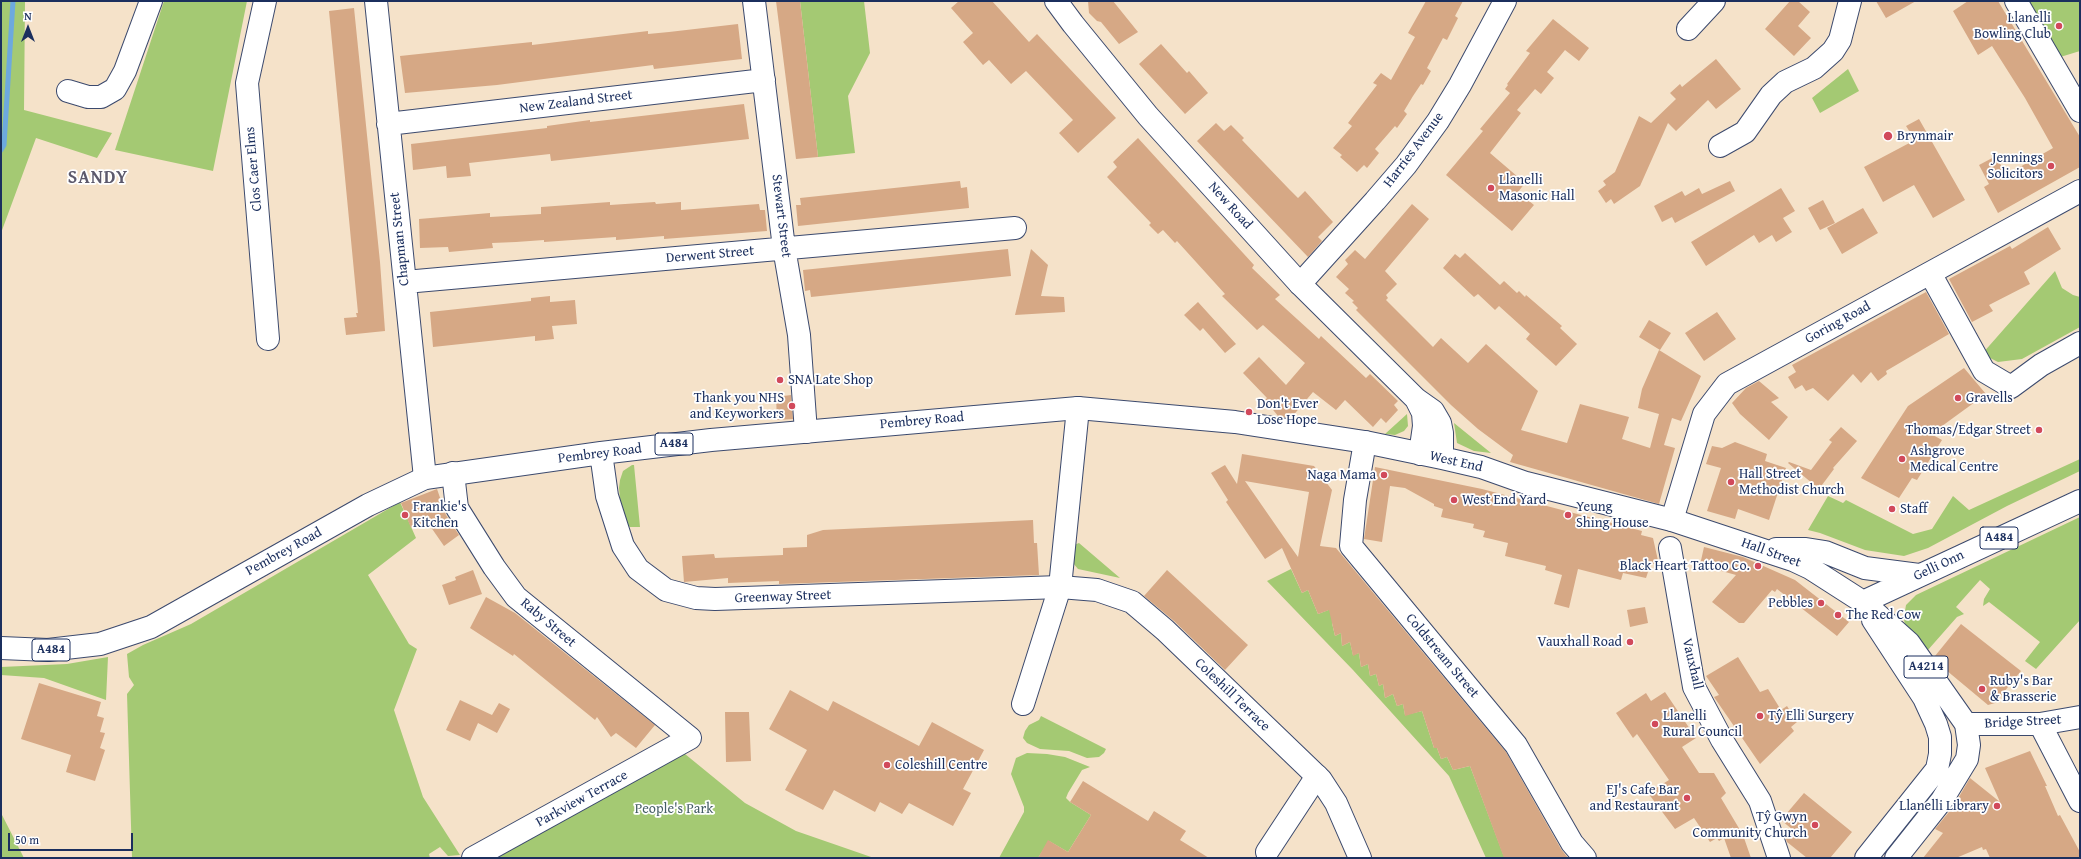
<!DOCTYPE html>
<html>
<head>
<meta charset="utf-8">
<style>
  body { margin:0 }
  #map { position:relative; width:2081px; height:859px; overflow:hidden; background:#f5e2c9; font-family:"Gentium Book Plus",serif }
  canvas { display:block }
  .frame { position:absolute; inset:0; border:2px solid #1b2f5e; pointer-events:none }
  .north { position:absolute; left:8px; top:8px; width:40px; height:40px; -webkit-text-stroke:3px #fff; paint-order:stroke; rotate:0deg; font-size:11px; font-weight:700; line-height:16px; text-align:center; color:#1b2f5e }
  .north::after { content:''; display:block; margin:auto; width:14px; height:18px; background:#1b2f5e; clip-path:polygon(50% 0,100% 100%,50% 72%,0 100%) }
  .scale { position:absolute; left:8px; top:833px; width:125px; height:18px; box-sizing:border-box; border:2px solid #1b2f5e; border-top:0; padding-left:5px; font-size:12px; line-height:14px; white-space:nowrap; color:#1b2f5e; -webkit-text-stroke:3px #fff; paint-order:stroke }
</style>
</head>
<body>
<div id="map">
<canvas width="2081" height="859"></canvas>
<div class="frame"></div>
<div class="north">N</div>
<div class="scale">50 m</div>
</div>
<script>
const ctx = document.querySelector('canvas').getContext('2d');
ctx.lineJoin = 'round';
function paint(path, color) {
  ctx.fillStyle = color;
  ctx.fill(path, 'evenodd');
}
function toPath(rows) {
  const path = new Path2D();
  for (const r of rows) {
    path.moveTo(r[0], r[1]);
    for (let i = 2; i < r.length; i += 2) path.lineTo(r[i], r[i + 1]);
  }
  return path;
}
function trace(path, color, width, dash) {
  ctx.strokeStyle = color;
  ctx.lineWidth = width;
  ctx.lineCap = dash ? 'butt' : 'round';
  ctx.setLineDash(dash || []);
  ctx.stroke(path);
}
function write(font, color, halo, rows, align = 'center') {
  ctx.font = font + ' "Gentium Book Plus",serif';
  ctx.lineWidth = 3.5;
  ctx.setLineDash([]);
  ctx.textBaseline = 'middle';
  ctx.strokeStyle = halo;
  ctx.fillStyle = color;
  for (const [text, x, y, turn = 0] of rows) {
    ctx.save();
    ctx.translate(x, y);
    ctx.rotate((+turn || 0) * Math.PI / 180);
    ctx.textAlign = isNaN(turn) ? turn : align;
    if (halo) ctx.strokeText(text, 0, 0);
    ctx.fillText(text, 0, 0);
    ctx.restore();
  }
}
paint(toPath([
  [1,1,25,1,24,110,112,133,97,158,36,138,1,233],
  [164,1,247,1,213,171,115,150],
  [800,1,864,1,870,53,848,96,855,153,818,157],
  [2024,1,2080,1,2080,51,2057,58],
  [1848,69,1859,91,1820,113,1812,98],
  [2055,271,2062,288,2073,295,2080,297,2080,327,2022,359,1998,362,1982,354],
  [1407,414,1408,426,1404,431,1395,435,1385,434],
  [1454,423,1491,453,1474,451,1457,443],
  [2080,459,2080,471,2007,506,1928,548,1904,556,1865,550,1820,533,1808,530,1828,496,1843,503,1846,500,1913,534,1932,529,1953,496,1969,510],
  [632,465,634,465,640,527,630,527,627,525,621,508,619,488,620,480,623,471],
  [400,502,416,538,368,575,409,644,417,649,394,710,423,797,460,855,448,856,440,847,429,854,430,858,132,858,127,694,134,685,129,677,127,654,143,645,191,624],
  [2080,517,2080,620,2036,669,2025,661,2040,642,1989,602,1983,606,1984,599,1990,589,1980,580,1956,607,1964,614,1957,617,1920,659,1905,630,1904,617,1906,605,1916,595],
  [1079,543,1120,578,1078,569,1073,563,1074,545],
  [1291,569,1302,593,1308,590,1318,614,1331,609,1335,622,1332,623,1335,636,1341,633,1342,646,1350,642,1353,655,1359,653,1361,667,1368,664,1370,676,1376,674,1379,686,1383,684,1385,698,1393,694,1397,706,1403,704,1405,715,1422,711,1434,748,1437,748,1441,759,1447,757,1453,770,1470,766,1503,854,1509,858,1486,858,1449,776,1353,670,1267,581],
  [108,657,106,700,44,678,1,675,1,667,67,664],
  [1041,716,1106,749,1104,753,1099,757,1087,758,1069,751,1040,749,1027,743,1023,738,1025,731,1029,725,1039,720],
  [671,753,685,754,745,803,796,831,874,858,492,858],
  [1027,753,1047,754,1065,757,1090,767,1082,770,1068,793,1066,798,1070,802,1091,815,1068,852,1049,841,1038,858,999,858,1024,812,1024,807,1011,774,1016,758],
  [1,813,24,858,1,858]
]), '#a4c973');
trace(toPath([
  [1,150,4,145,13,1]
]), '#6da9de', 5);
paint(toPath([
  [776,1,800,1,818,157,796,159],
  [959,1,992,1,1029,42,1037,34,1116,118,1078,153,1059,133,1073,120,1026,71,1011,84,989,60,983,65,963,42,973,33,951,8],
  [1088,1,1113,1,1138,32,1119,44,1101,22,1097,21,1089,13],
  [1426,1,1463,1,1455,16,1458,18,1447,40,1443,38,1427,68,1431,71,1423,85,1421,84,1413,96,1404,111,1407,114,1397,128,1395,126,1375,149,1379,153,1367,168,1364,165,1357,172,1340,157,1342,155,1333,148,1352,126,1348,123,1377,85,1373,83,1381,73,1391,80,1415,37,1408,33],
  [1790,1,1798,1,1810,12,1798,26,1811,38,1794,56,1765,29],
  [1876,1,1916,1,1886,18],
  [1968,1,1998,1,2080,137,2080,167,1998,213,1984,187,1989,184,1979,165,1996,156,2006,175,2053,148,2025,98,1992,46,1978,55,1953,11],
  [354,8,380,262,385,331,346,335,344,318,357,317,356,313,358,313,329,11],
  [1553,19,1589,48,1579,61,1565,50,1547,72,1554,78,1541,94,1535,89,1517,110,1521,113,1490,153,1525,183,1518,192,1534,205,1512,231,1446,175,1483,131,1480,129,1510,93,1505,89,1508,85,1507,84,1530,53,1526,51],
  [738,24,742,59,654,69,653,65,497,85,405,93,400,56,503,45,532,42,532,45,648,31,648,34,669,32],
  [1161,44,1187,73,1189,71,1208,93,1185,114,1139,64],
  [1716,59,1741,89,1716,109,1708,100,1676,131,1668,123,1640,186,1614,204,1611,199,1606,203,1598,191,1606,185,1603,181,1615,172,1639,116,1651,123,1676,99,1670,93,1680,84,1682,87],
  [744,104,749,139,551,161,550,154,469,163,471,176,447,178,446,166,413,170,411,144,547,128,547,126,590,120,590,122],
  [1919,119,1965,200,1933,218,1914,185,1883,202,1864,167,1915,140,1906,126],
  [1216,123,1224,131,1231,125,1244,138,1242,140,1288,188,1298,198,1305,191,1333,222,1318,237,1322,241,1308,257,1197,141],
  [1138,138,1254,265,1252,268,1280,295,1275,299,1319,339,1321,336,1366,378,1370,374,1398,401,1394,405,1398,410,1386,423,1381,418,1373,427,1345,400,1336,410,1313,392,1291,418,1278,416,1265,400,1267,398,1243,373,1259,357,1286,385,1305,363,1263,325,1257,330,1222,296,1225,294,1177,241,1175,243,1163,230,1158,234,1149,225,1151,223,1107,177,1117,167,1113,162],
  [960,181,961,188,967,187,969,208,798,226,796,205,801,205,800,198],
  [1730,181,1735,191,1675,223,1672,217,1662,222,1654,206,1682,191,1685,196,1699,188,1702,194],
  [1781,188,1795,211,1783,218,1792,232,1776,242,1772,235,1759,243,1754,235,1706,266,1691,242],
  [1823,200,1835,223,1820,230,1808,208],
  [610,202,610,205,655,202,656,204,681,202,681,210,759,204,760,210,765,210,767,231,664,239,664,236,616,240,616,237,544,242,544,240,516,242,492,243,493,248,449,252,448,247,420,248,419,219,490,213,490,217,541,214,541,207],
  [1412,204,1429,219,1385,271,1397,284,1386,295,1388,298,1386,300,1433,347,1441,338,1468,363,1486,344,1538,391,1521,430,1567,443,1580,404,1629,417,1622,439,1650,448,1659,414,1638,408,1642,389,1659,350,1701,376,1681,421,1672,418,1664,445,1675,448,1659,504,1510,462,1513,455,1478,429,1451,405,1356,310,1358,308,1352,302,1354,301,1345,293,1349,289,1336,277,1348,264,1345,260,1355,250,1365,259],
  [1863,208,1878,233,1842,254,1827,228],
  [2048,227,2061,249,2024,272,2030,284,1989,305,1993,311,1972,322,1949,279,2010,246,2012,249],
  [1008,249,1011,276,811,297,810,290,805,291,803,270],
  [1031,249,1048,265,1041,296,1064,297,1065,312,1015,315],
  [1465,253,1500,285,1504,281,1517,293,1519,291,1525,297,1526,295,1562,326,1560,328,1577,344,1556,366,1526,339,1530,334,1499,306,1495,310,1478,294,1474,297,1443,268,1455,254,1460,258],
  [1926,292,1949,334,1886,371,1887,374,1878,381,1871,372,1861,383,1853,374,1828,401,1813,388,1806,391,1802,385,1795,389,1788,377,1796,372,1792,365],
  [550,296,550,302,575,300,577,324,552,326,554,339,535,341,535,336,433,347,430,312,531,301,531,298],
  [1198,302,1236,344,1225,353,1203,328,1200,331,1184,315],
  [1717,312,1736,339,1704,361,1685,333],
  [1649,320,1671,333,1660,350,1639,337],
  [1964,368,1986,394,1931,434,1942,440,1917,480,1912,478,1899,498,1861,478,1908,406],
  [1759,381,1779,398,1771,402,1788,417,1769,440,1740,414,1732,403,1746,388],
  [791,395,793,419,777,420,776,397],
  [1841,427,1857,441,1833,468,1834,469,1819,489,1788,463,1789,462,1811,470,1832,442,1829,440],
  [1735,442,1767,454,1765,461,1786,468,1769,520,1738,509,1735,519,1707,511,1721,468,1706,464,1712,446,1722,448],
  [1242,454,1314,466,1332,490,1320,546,1336,548,1506,752,1561,849,1568,858,1504,858,1470,766,1453,770,1447,757,1441,759,1437,748,1434,748,1422,711,1405,716,1403,704,1397,706,1393,694,1385,698,1383,684,1379,686,1376,674,1370,676,1368,664,1361,667,1359,653,1353,656,1350,642,1342,646,1341,633,1335,636,1329,610,1318,614,1308,590,1302,593,1282,548,1265,559,1226,502,1228,500,1211,473,1225,465,1237,484],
  [1245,481,1309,492,1298,557,1288,543],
  [1375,467,1482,489,1642,531,1641,535,1653,538,1659,565,1651,563,1646,578,1623,573,1621,580,1578,569,1569,608,1554,604,1562,575,1545,570,1546,566,1505,556,1508,543,1483,537,1485,531,1473,528,1474,524,1441,517,1443,509,1434,506,1434,504,1405,488,1390,486,1382,542,1364,539],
  [437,489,446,515,459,535,444,546,428,523,411,528,401,503],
  [1033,520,1034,543,1037,543,1039,575,779,584,779,581,728,583,728,578,684,582,682,556,714,554,715,558,783,555,783,548,807,547,807,535,823,530],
  [1704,547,1743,557,1795,580,1849,622,1837,636,1777,589,1775,592,1772,590,1744,623,1739,623,1712,602,1736,575,1700,565],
  [473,570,482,594,449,605,442,585,456,580,455,577],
  [1167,570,1248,645,1225,670,1174,621,1144,596],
  [486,597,515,613,655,725,636,748,616,733,611,737,597,717,595,720,514,654,513,656,470,628],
  [1645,607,1648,623,1630,627,1627,610],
  [1961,624,2021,671,1995,703,1988,705,1940,665,1935,658,1935,656],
  [1738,657,1760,692,1768,689,1781,710,1787,706,1797,722,1791,727,1794,731,1760,764,1714,697,1719,695,1706,676],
  [39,683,101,702,97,716,104,718,100,732,105,733,100,748,105,750,95,781,66,772,71,755,21,739],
  [790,690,828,711,833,701,919,746,932,722,984,750,963,789,971,793,953,826,909,803,902,814,880,802,875,812,834,790,823,810,785,790,807,750,769,729],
  [1665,692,1696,738,1682,747,1699,773,1714,773,1726,793,1721,798,1743,835,1751,858,1731,858,1724,838,1719,841,1717,838,1710,842,1694,818,1675,829,1648,793,1669,780,1637,734,1633,738,1616,713,1646,693,1651,701],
  [460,700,492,715,499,703,510,709,497,733,478,723,470,741,446,730],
  [725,712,749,712,751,761,726,762],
  [2030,751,2047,786,2045,786,2058,816,2060,815,2080,852,2080,858,1990,858,1986,849,1983,850,1982,847,1956,858,1923,858,1943,833,1935,829,1953,807,1970,778,2000,802,1985,768],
  [1083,781,1148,821,1154,811,1186,831,1180,840,1209,858,1038,858,1048,840,1068,852,1091,815,1070,802],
  [1804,793,1852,832,1830,858,1807,858,1787,842,1786,839,1793,830,1781,820]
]), '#d6a885');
const minor = toPath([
  [265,1,247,83,268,339],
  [376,1,425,478],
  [754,1,784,248,799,335,806,432],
  [2016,1,2080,111],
  [1688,29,1714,1],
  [68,91,88,97,101,97,115,89,125,71,151,1],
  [388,124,764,80],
  [1720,146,1745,132,1771,95,1785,82,1814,68,1833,51,1840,40,1850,1],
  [1930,273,1984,371,2011,387,2041,365,2080,343],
  [405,282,1015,228],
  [1300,284,1375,201,1406,165,1438,121,1460,85,1505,1],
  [1365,442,1355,500,1351,546,1516,745,1572,843,1585,858],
  [453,473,457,508,494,567,516,597,690,738,473,858],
  [1672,520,1704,414,1727,384,2080,191],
  [1670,548,1694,687,1722,740,1760,801,1779,858],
  [1023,704,1060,587,1078,408],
  [1966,724,2040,724,2080,717],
  [2040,724,2080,801],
  [1267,852,1317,776]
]);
const major = toPath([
  [1056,1,1073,24,1148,116,1300,284,1416,399,1433,411,1440,423,1442,433,1442,458],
  [1416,399,1423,413,1424,426,1420,454],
  [601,453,607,496,623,546,638,569,666,590,696,598,715,599,1060,587,1097,590,1132,602,1165,630,1321,780,1336,803,1360,858],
  [1776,549,1806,549,1825,552,1865,568,1919,575],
  [1863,602,2080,501],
  [1,648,48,650,100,644,151,627,368,505,425,478,601,453,711,440,1078,408,1235,422,1365,442,1442,458,1481,467,1526,483,1672,520,1793,560,1810,568,1863,602,1909,643,1966,724,1969,745,1967,759,1942,800,1896,858],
  [1866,858,1937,769,1940,754,1940,737,1936,724,1924,698,1873,620]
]);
trace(minor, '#3c4a6e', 24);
trace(major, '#3c4a6e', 24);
trace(minor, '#fff', 22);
trace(major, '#fff', 22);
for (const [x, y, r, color] of [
  [2059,26,4,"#d1495b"],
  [1888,136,5,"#d1495b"],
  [2051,166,4,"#d1495b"],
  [1491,188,4,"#d1495b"],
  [780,380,4,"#d1495b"],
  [1958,398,4,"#d1495b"],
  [792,406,4,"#d1495b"],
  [1249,412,4,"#d1495b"],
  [2039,430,4,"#d1495b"],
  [1902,459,4,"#d1495b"],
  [1384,475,4,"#d1495b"],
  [1731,482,4,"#d1495b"],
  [1454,500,4,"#d1495b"],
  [1892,509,4,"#d1495b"],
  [405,515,4,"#d1495b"],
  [1568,515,4,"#d1495b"],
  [1758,566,4,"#d1495b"],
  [1821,603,4,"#d1495b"],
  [1838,615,4,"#d1495b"],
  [1630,642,4,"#d1495b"],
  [1982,689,4,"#d1495b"],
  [1760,716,4,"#d1495b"],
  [1655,724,4,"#d1495b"],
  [887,765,4,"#d1495b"],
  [1687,798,4,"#d1495b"],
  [1997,806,4,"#d1495b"],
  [1815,825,4,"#d1495b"]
]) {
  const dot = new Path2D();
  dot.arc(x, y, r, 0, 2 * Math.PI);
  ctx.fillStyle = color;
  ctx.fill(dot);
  trace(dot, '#fff', 1.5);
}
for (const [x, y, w] of [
  [674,444,38],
  [1999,538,38],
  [51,650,38],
  [1926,667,44]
]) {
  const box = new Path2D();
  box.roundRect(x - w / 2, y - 11, w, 22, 3);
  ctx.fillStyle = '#fff';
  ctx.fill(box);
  trace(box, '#1b2f5e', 1);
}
write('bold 13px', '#1b2f5e', null, [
  ["A484",674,444],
  ["A484",1999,538],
  ["A484",51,650],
  ["A4214",1926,667]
]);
write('14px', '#1b2f5e', '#fff', [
  ["Llanelli",2051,18,"right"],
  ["Bowling Club",2051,34,"right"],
  ["Brynmair",1897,136],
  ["Jennings",2043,158,"right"],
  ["Solicitors",2043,174,"right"],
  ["Llanelli",1499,180],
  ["Masonic Hall",1499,196],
  ["SNA Late Shop",788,380],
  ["Thank you NHS",784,398,"right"],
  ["and Keyworkers",784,414,"right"],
  ["Gravells",1966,398],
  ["Don't Ever",1257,404],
  ["Lose Hope",1257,420],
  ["Thomas/Edgar Street",2031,430,"right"],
  ["Ashgrove",1910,451],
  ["Medical Centre",1910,467],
  ["Hall Street",1739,474],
  ["Methodist Church",1739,490],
  ["Naga Mama",1376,475,"right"],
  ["West End Yard",1462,500],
  ["Frankie's",413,507],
  ["Kitchen",413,523],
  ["Yeung",1576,507],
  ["Shing House",1576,523],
  ["Staff",1900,509],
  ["Black Heart Tattoo Co.",1750,566,"right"],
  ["Pebbles",1813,603,"right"],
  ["The Red Cow",1846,615],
  ["Vauxhall Road",1622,642,"right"],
  ["Ruby's Bar",1990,681],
  ["& Brasserie",1990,697],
  ["Llanelli",1663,716],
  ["Rural Council",1663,732],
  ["Tŷ Elli Surgery",1768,716],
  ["Coleshill Centre",895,765],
  ["EJ's Cafe Bar",1679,790,"right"],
  ["and Restaurant",1679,806,"right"],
  ["Llanelli Library",1989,806,"right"],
  ["Tŷ Gwyn",1807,817,"right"],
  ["Community Church",1807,833,"right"]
], 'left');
write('14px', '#1b2f5e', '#fff', [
  ["New Zealand Street",576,102,-7],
  ["Harries Avenue",1414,150,-53],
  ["Clos Caer Elms",254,169,-95],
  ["New Road",1230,206,48],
  ["Stewart Street",781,216,83],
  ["Chapman Street",400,239,-96],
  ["Derwent Street",710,255,-5],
  ["Goring Road",1838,323,-29],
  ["Pembrey Road",922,421,-5],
  ["Pembrey Road",600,454,-7],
  ["West End",1456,462,13],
  ["Pembrey Road",284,552,-29],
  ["Hall Street",1771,553,20],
  ["Gelli Onn",1939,566,-25],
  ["Greenway Street",783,597,-2],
  ["Raby Street",548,623,40],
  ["Coldstream Street",1442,656,50],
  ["Vauxhall",1692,664,77],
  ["Coleshill Terrace",1232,695,44],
  ["Bridge Street",2023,722,-3],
  ["Parkview Terrace",582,799,-29]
]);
write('14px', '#445d64', '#fff', [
  ["People's Park",674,809]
]);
ctx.letterSpacing = '1px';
write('bold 18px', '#5c596c', '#fff', [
  ["SANDY",98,178]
]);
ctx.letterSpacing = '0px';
</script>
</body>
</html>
